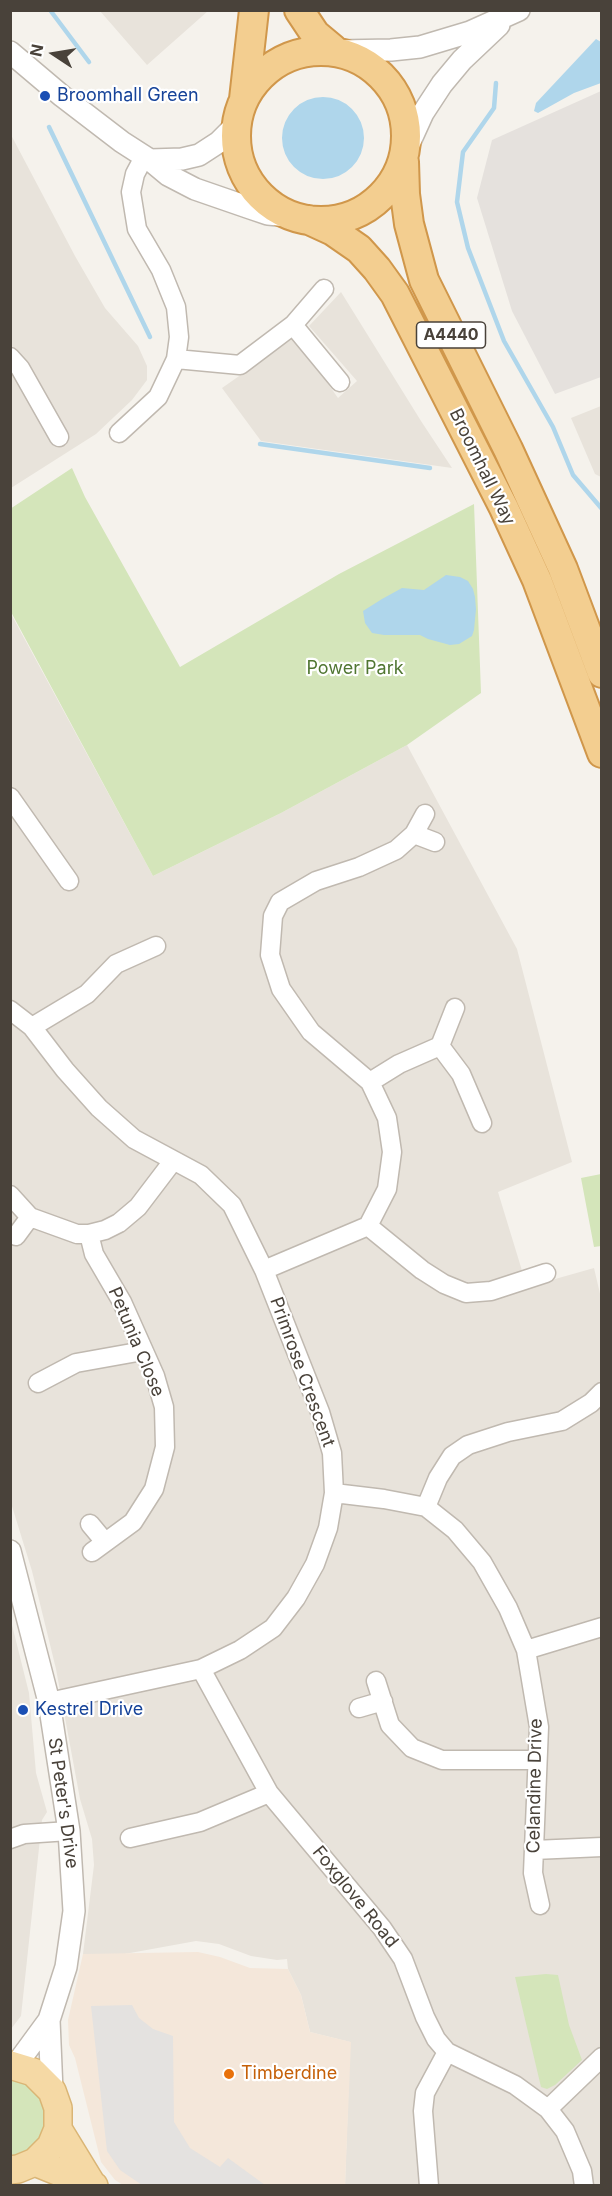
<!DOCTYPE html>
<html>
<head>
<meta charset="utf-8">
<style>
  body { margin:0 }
  #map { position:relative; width:612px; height:2196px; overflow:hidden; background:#f5f2ec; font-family:Inter,sans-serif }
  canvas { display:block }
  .frame { position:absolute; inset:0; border:12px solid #49423a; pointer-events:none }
  .north { position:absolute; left:24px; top:24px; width:60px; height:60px; -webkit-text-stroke:4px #fff; paint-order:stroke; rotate:282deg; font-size:16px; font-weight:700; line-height:24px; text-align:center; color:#49423a }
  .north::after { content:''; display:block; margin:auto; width:21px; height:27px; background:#49423a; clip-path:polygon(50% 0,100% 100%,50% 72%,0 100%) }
</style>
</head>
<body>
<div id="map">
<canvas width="612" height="2196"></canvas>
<div class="frame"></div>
<div class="north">N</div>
</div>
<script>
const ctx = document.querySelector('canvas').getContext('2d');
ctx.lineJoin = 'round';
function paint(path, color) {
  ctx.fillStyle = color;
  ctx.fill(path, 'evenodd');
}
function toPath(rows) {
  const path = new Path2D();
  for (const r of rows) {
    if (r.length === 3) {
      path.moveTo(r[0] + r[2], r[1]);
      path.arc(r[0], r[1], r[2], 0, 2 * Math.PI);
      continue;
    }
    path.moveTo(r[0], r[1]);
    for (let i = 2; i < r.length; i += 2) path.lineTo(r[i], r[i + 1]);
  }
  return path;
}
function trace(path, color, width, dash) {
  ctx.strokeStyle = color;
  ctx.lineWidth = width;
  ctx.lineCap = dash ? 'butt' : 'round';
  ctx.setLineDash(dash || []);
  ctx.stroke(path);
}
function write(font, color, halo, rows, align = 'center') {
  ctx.font = font + ' Inter,sans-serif';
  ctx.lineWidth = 4.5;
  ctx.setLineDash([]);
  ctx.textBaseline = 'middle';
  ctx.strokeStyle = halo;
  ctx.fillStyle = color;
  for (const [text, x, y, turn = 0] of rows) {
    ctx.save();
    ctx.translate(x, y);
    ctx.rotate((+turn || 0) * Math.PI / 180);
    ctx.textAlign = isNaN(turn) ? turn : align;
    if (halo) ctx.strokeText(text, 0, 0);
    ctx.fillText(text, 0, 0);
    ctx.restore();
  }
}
paint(toPath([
  [100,11,208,11,147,65],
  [10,133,75,256,105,308,138,346,147,366,147,380,132,400,96,434,11,488],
  [341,292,421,421,452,468,261,441,222,388,295,337,338,398,357,381,309,326],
  [601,406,601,477,595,474,571,418],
  [10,612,153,876,281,813,407,745,517,949,572,1162,498,1192,527,1287,594,1268,601,1298,601,2185,345,2185,350,2042,310,2032,301,1995,288,1969,287,1959,277,1960,251,1956,219,1944,196,1941,119,1955,83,1954,94,1865,92,1839,80,1799,56,1669,32,1571,11,1503],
  [10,1617,29,1693,36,1773,47,1812,42,1820,21,2016,11,2029]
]), '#e8e3db');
paint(toPath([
  [198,1952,220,1957,250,1968,288,1969,301,1995,310,2032,351,2042,345,2185,123,2185,115,2180,101,2162,75,2058,69,2045,68,2020,83,1954]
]), '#f4e7da');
paint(toPath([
  [601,91,601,377,555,394,512,311,477,198,492,140]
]), '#e5e1dd');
paint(toPath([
  [72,468,85,497,180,667,339,574,474,504,481,693,407,745,281,813,153,876,11,612,10,509],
  [601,1174,601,1246,594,1247,581,1178],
  [546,1974,558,1975,569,2025,582,2060,555,2085,547,2089,541,2087,515,1977],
  [11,2076,18,2077,40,2093,47,2120,43,2133,35,2145,24,2153,11,2157]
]), '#d4e5ba');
paint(toPath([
  [132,2005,139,2018,153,2029,173,2036,174,2122,190,2148,220,2167,228,2158,265,2185,142,2185,120,2170,107,2151,91,2006]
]), '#e4e2e0');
paint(toPath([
  [596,39,601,42,601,83,574,93,538,113,534,111,536,103],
  [323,138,41],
  [446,575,460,577,468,581,473,589,475,597,476,609,474,630,472,636,459,644,450,645,428,639,420,635,384,635,372,633,365,623,363,611,382,599,402,588,424,590]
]), '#afd6eb');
trace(toPath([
  [50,10,89,62],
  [496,83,494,108,463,152,457,202,468,248,504,341,553,427,573,475,602,509],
  [49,127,150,337],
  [260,444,430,468]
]), '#afd6eb', 4.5);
const minor = toPath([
  [293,325,340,382],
  [10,357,20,368,59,437],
  [176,359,240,365,293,325,324,289],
  [119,433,158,397,176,359,179,337,176,307,161,270,137,229,131,192,135,174,144,157],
  [10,797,69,881],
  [414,834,435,842],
  [10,1010,32,1027,65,1070,99,1108,134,1139,201,1175,232,1205,264,1270,320,1412,332,1453,334,1493,328,1528,315,1564,296,1598,273,1628,240,1650,201,1669,49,1702],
  [32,1027,87,994,116,964,156,946],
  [440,1046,455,1008],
  [370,1082,399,1064,440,1046,461,1074,482,1123],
  [10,1195,30,1217,77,1234,89,1234,105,1230,119,1223,138,1207,173,1161],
  [368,1226,422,1270,444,1284,466,1293,491,1291,546,1273],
  [89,1234,94,1254,122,1302,155,1376,164,1407,165,1447,154,1489,133,1522,92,1552],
  [16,1236,30,1217],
  [264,1270,368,1226,387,1189,392,1152,387,1118,370,1082,311,1032,281,989,270,955,273,916,280,902,316,881,359,867,396,850,414,834,425,814],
  [38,1383,76,1363,143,1351],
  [334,1493,384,1499,426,1507,455,1530,482,1562,508,1608,526,1650,539,1727,533,1873,540,1905],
  [426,1507,438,1478,452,1456,468,1445,508,1432,562,1421,591,1403,602,1392],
  [90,1524,105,1542],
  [526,1650,602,1627],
  [201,1669,269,1793,382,1928,403,1959,425,2017,436,2039,447,2052,515,2085,548,2109,565,2131,582,2171,584,2186],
  [376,1681,390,1725,412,1748,442,1760,537,1760],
  [359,1708,383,1701],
  [130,1838,200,1822,269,1793],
  [10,1839,24,1834,69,1831],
  [534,1850,602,1847],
  [548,2109,602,2057],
  [429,2186,423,2111,425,2093,447,2052]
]);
const tertiary = toPath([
  [339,51,391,50,420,47,470,32,519,10],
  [10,52,62,96,122,142,150,160,168,175,195,189,250,208,268,214,289,216],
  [408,146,423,113,442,84,462,60,499,25],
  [150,160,182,159,199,155,219,142,237,124],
  [10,1551,49,1702,69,1831,74,1911,66,1967,49,2020,16,2065],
  [49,2020,52,2091]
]);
const primary = toPath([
  [10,2065,33,2072,52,2091,58,2108,58,2129,51,2146,35,2162,18,2169,10,2170],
  [58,2129,91,2183],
  [35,2162,94,2186]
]);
const trunk = toPath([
  [299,10,315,34,333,49],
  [321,136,85],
  [244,99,254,10],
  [404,162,405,194,409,224,424,280,508,449,563,569,602,673],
  [309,220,333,231,359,249,377,269,395,294,504,508,537,580,602,753]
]);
trace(minor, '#c0b9b0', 21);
trace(tertiary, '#c0b9b0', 24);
trace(primary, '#dab575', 30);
trace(trunk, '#d0974b', 32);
trace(minor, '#fff', 18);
trace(tertiary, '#fff', 21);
trace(primary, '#f5d9a5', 27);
trace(trunk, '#f3ce90', 28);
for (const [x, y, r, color] of [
  [45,96,6,"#1a4fb4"],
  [23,1710,6,"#1a4fb4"],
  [229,2074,6,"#e8710a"]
]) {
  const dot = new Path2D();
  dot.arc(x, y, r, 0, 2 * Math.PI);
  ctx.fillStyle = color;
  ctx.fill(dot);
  trace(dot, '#fff', 2);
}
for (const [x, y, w] of [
  [451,335,69]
]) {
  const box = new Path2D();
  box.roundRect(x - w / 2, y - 13, w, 26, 4.5);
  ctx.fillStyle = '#fff';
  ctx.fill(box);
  trace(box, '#49423a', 1.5);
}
write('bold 16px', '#49423a', null, [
  ["A4440",451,335]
]);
write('18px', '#164399', '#fff', [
  ["Broomhall Green",57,96],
  ["Kestrel Drive",35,1710]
], 'left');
write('18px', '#49423a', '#fff', [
  ["Broomhall Way",482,467,64],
  ["Petunia Close",136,1342,67],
  ["Primrose Crescent",302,1372,70],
  ["Celandine Drive",535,1786,-89],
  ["St Peter's Drive",63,1803,82],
  ["Foxglove Road",355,1897,51]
]);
write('18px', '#507632', '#fff', [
  ["Power Park",355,669]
]);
write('18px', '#c56008', '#fff', [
  ["Timberdine",241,2074]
], 'left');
</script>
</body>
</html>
